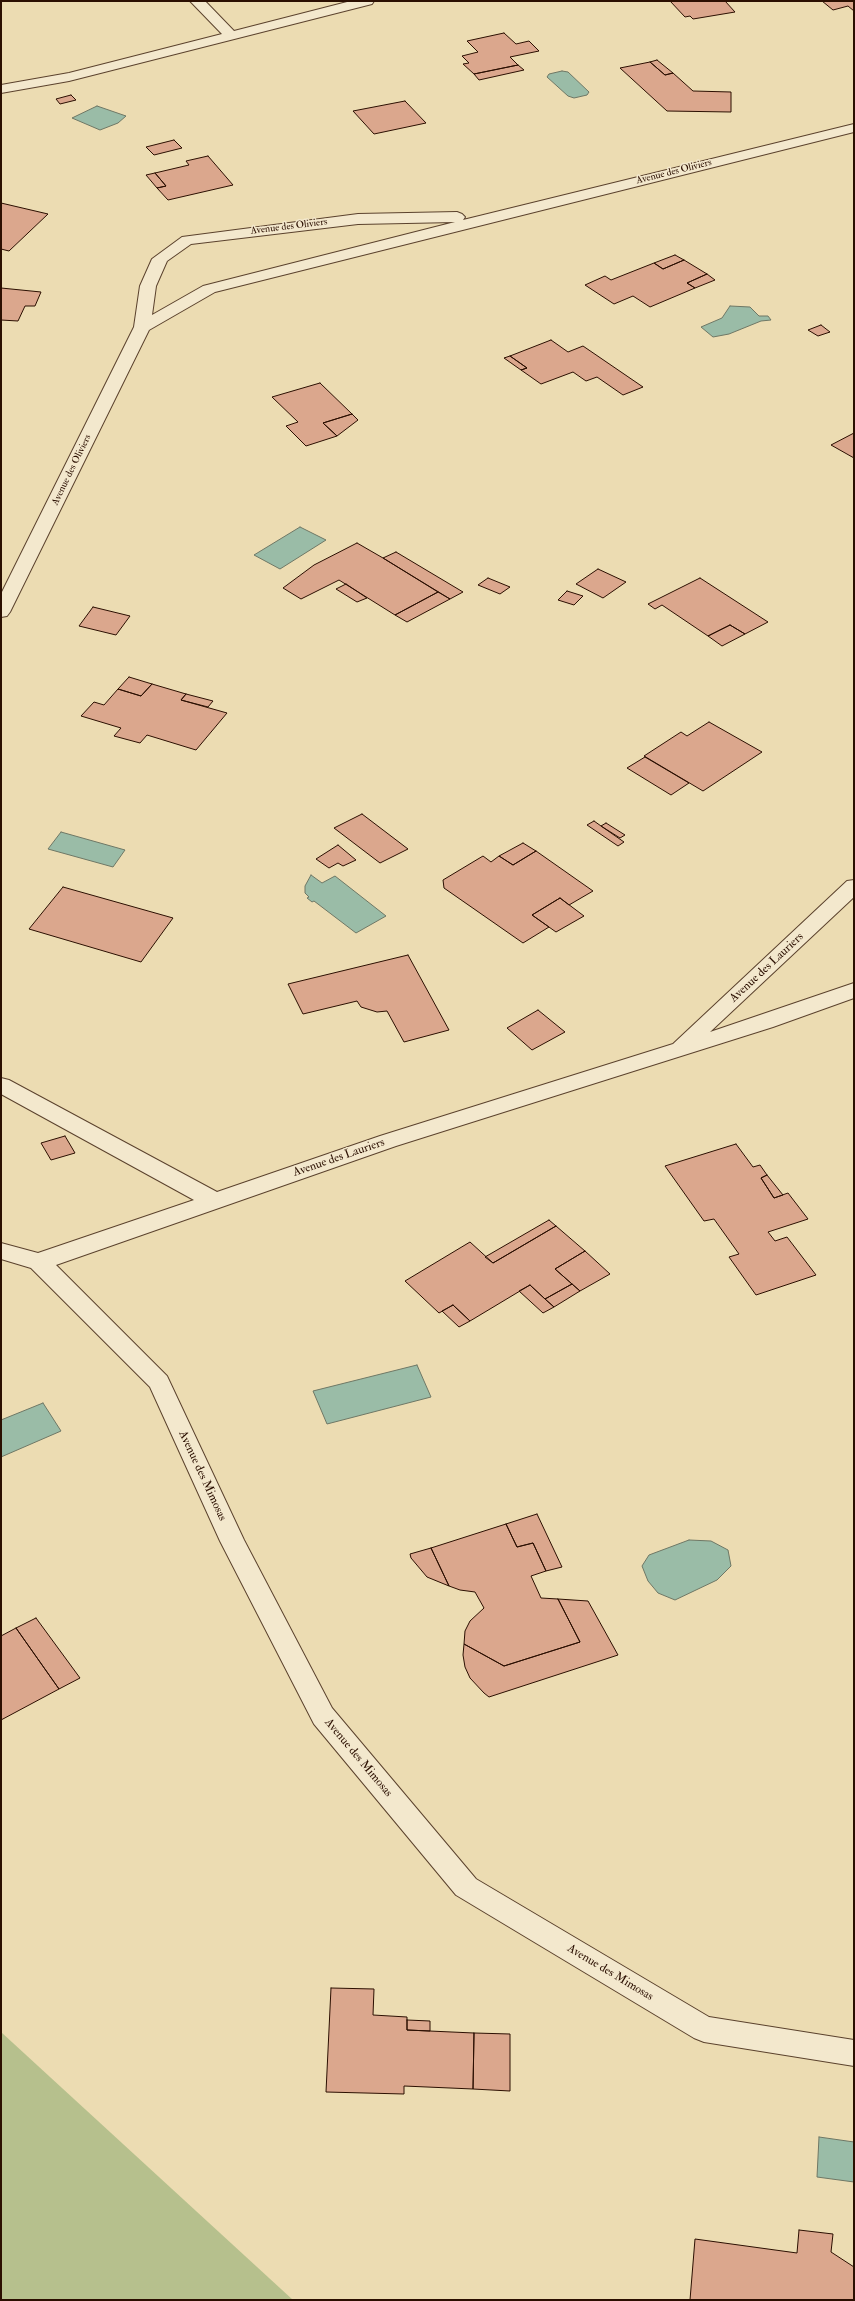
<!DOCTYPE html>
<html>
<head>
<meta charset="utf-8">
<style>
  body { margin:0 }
  #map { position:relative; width:855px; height:2301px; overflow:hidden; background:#ecdcb2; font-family:"IM FELL Double Pica",serif }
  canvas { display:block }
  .frame { position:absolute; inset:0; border:2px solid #2b0f01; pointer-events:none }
</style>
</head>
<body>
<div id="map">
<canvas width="855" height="2301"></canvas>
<div class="frame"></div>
</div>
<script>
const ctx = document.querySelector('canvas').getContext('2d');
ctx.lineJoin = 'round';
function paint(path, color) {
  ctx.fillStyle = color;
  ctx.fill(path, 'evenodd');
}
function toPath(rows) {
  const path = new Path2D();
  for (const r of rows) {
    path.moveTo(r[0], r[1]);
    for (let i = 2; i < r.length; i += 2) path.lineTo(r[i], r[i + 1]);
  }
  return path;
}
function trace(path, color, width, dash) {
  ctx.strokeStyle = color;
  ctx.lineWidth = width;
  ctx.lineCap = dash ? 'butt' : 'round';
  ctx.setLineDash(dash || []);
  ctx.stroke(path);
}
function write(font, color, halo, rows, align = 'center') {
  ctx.font = font + ' "IM FELL Double Pica",serif';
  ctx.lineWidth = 3;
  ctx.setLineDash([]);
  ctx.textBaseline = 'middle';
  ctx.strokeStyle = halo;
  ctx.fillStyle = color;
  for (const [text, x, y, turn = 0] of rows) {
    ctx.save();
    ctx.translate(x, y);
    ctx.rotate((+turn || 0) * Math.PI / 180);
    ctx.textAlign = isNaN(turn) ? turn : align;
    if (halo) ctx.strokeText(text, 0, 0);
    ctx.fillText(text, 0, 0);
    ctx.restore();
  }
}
paint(toPath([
  [1,2032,293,2300,1,2300]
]), '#b6c08d');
const water = toPath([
  [562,71,568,72,589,92,587,95,574,98,568,96,547,77,549,74,562,71],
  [97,106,126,116,118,123,100,130,72,118,97,106],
  [730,306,750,307,759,316,768,316,771,320,761,321,729,334,713,337,701,327,722,318,730,306],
  [300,527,326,540,280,569,254,555,300,527],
  [61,832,125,850,113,867,48,849,61,832],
  [311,875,322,883,335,876,386,916,356,933,314,901,312,902,307,898,309,897,305,893,305,886,311,875],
  [417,1365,431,1397,327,1424,313,1391,417,1365],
  [43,1403,61,1431,1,1457,1,1420,43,1403],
  [689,1540,711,1541,728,1550,731,1566,717,1580,675,1600,658,1593,648,1581,642,1566,649,1555,689,1540],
  [819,2137,854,2142,854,2182,817,2177,819,2137]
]);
paint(water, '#9abca7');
trace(water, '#6e7765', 1);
const building = toPath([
  [670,1,725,1,735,12,693,19,690,16,685,17,670,1],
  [822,1,854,1,854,11,848,6,833,10,822,1],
  [504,33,516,44,529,41,539,51,510,57,518,65,474,74,463,64,469,63,462,56,478,52,467,41,504,33],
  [657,60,673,73,665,75,650,62,657,60],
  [650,62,665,75,673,73,693,91,731,92,731,112,667,111,620,68,650,62],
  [518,65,524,70,479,80,474,74,518,65],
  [71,95,76,100,60,104,56,99,71,95],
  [405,101,426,123,374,134,353,111,405,101],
  [174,140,182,148,154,155,146,147,174,140],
  [208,156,233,185,168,200,157,188,166,186,155,173,189,165,186,161,208,156],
  [155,173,166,186,157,188,146,175,155,173],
  [1,203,48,214,9,251,1,249,1,203],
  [675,255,684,260,663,269,654,263,675,255],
  [684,260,707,274,687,283,695,288,650,307,633,296,614,304,585,285,605,276,611,280,654,263,663,269,684,260],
  [707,274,715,280,695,288,687,283,707,274],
  [1,288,41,292,35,306,25,306,18,321,1,320,1,288],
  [821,325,830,332,818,336,808,330,821,325],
  [551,340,568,352,583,346,643,387,623,395,597,377,586,381,573,372,541,384,521,370,527,368,510,356,551,340],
  [510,356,527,368,521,370,504,358,510,356],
  [320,383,352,414,323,423,337,436,306,446,286,426,298,422,272,397,320,383],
  [352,414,358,420,337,436,323,423,352,414],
  [854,433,854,458,831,445,854,433],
  [357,543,383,558,438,592,395,615,339,580,301,599,283,588,314,565,357,543],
  [396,552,463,592,450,599,383,558,396,552],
  [598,569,626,582,603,598,576,584,598,569],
  [488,578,510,587,500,594,478,585,488,578],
  [700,578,768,622,745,634,730,625,708,636,662,605,655,609,648,604,700,578],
  [346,584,367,598,357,602,336,589,346,584],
  [567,591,583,596,574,605,558,600,567,591],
  [438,592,450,599,407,622,395,615,438,592],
  [93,607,130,616,116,635,79,626,93,607],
  [730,625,745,634,722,646,708,636,730,625],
  [129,677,152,684,141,696,118,689,129,677],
  [152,684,186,694,181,700,227,713,196,750,147,735,140,743,114,736,121,728,81,716,94,702,104,705,118,689,141,696,152,684],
  [186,694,213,701,208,707,181,700,186,694],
  [709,722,762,752,703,791,644,756,681,732,687,736,709,722],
  [645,757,689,783,671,795,627,768,645,757],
  [362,814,408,849,380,863,334,828,362,814],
  [594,821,601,826,624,842,618,846,587,825,594,821],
  [606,823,625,835,620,838,601,826,606,823],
  [523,843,536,851,513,865,499,856,523,843],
  [338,845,356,860,343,866,338,863,329,868,316,859,338,845],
  [536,851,593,891,569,905,560,898,532,915,549,927,523,943,444,888,443,880,483,856,491,862,499,856,513,865,536,851],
  [63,887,173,918,141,962,29,929,63,887],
  [560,898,584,916,556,932,532,915,560,898],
  [408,955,449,1030,404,1042,387,1011,377,1012,361,1007,357,1001,303,1014,288,984,408,955],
  [538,1010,565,1032,532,1050,507,1028,538,1010],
  [65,1136,75,1153,51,1160,41,1143,65,1136],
  [736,1144,753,1167,760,1165,767,1175,761,1178,774,1198,788,1193,808,1219,768,1232,775,1241,787,1237,816,1275,756,1295,729,1257,739,1254,714,1219,704,1221,665,1166,736,1144],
  [767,1175,783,1195,774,1198,761,1178,767,1175],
  [549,1220,556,1226,493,1263,485,1257,549,1220],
  [556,1226,585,1251,555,1269,572,1284,545,1299,530,1285,470,1321,453,1305,439,1313,405,1281,470,1242,493,1263,556,1226],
  [585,1251,610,1274,580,1291,555,1269,585,1251],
  [572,1284,580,1291,554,1307,545,1299,572,1284],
  [530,1285,545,1299,554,1307,543,1313,519,1291,530,1285],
  [453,1305,470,1321,459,1327,442,1311,453,1305],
  [537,1514,562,1567,546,1571,533,1543,517,1547,506,1524,537,1514],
  [506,1524,517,1547,533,1543,546,1571,531,1576,541,1598,558,1599,580,1642,504,1666,464,1644,465,1631,470,1621,484,1608,475,1592,460,1590,449,1586,431,1548,506,1524],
  [431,1548,449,1586,427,1577,411,1558,410,1554,431,1548],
  [558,1599,588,1601,618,1655,489,1697,484,1693,470,1678,465,1667,463,1655,464,1644,504,1666,580,1642,558,1599],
  [36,1618,80,1678,59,1689,16,1628,36,1618],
  [16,1628,59,1689,1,1720,1,1636,16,1628],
  [331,1988,374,1989,373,2015,407,2017,407,2030,474,2033,473,2089,404,2086,404,2094,326,2092,331,1988],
  [407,2020,430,2021,430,2031,407,2030,407,2020],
  [474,2033,510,2034,510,2091,473,2089,474,2033],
  [799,2230,833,2234,831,2252,854,2267,854,2300,690,2300,695,2239,797,2253,799,2230]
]);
paint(building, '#dba78d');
trace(building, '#2b0f01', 1);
const minor = toPath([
  [190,1,205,1,234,31,351,1,374,1,372,4,69,81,1,93,1,85,69,73,222,34,190,1],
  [854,124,854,132,215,292,149,330,10,612,7,616,1,617,1,594,134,327,140,286,152,259,182,237,358,214,457,212,462,214,465,217,463,220,854,124],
  [455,222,203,286,152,315,156,286,167,261,191,244,358,224,455,222],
  [854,880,854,897,710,1032,854,983,854,998,773,1027,396,1146,56,1265,167,1376,244,1540,332,1708,476,1879,709,2017,854,2040,854,2066,704,2042,694,2038,456,1895,314,1724,220,1541,150,1387,31,1268,1,1259,1,1243,38,1253,194,1200,1,1094,1,1078,9,1080,217,1192,380,1136,673,1044,847,881,854,880]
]);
trace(minor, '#5b422d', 2);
paint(minor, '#f3e8cd');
write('10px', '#2b0f01', '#f3e8cd', [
  ["Avenue des Oliviers",674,172,-14],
  ["Avenue des Oliviers",289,227,-7],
  ["Avenue des Oliviers",72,470,-64]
]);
write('12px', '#2b0f01', '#f3e8cd', [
  ["Avenue des Lauriers",767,968,-43],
  ["Avenue des Lauriers",339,1158,-19],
  ["Avenue des Mimosas",202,1476,65],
  ["Avenue des Mimosas",358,1758,50],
  ["Avenue des Mimosas",610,1973,31]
]);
</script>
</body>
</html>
